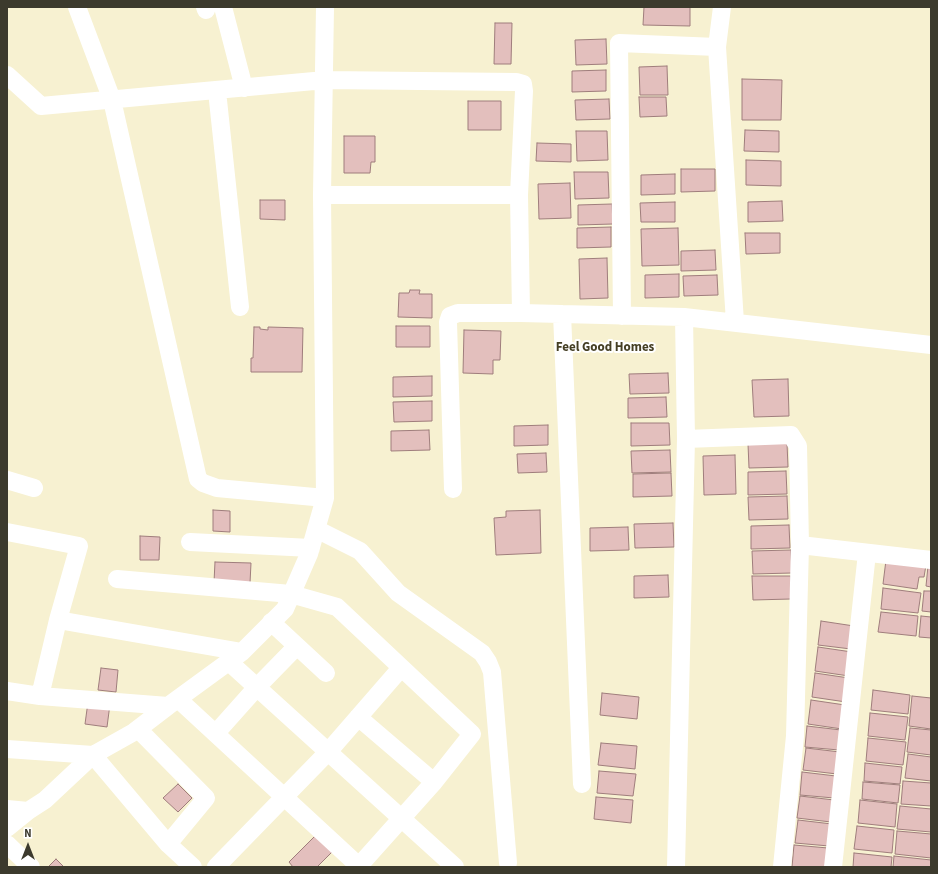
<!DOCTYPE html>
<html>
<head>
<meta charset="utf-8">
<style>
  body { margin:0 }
  #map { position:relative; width:938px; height:874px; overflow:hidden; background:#f7f1d1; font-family:"Source Sans 3",sans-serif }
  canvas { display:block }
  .frame { position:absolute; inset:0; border:8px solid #3c3a2d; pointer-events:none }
  .north { position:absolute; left:8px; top:826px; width:40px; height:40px; -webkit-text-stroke:3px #fff; paint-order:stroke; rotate:0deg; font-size:11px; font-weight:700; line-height:16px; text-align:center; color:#3c3a2d }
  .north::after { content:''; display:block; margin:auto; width:14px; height:18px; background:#3c3a2d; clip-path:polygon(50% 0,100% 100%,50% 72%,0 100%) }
</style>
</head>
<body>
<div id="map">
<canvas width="938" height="874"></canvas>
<div class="frame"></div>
<div class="north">N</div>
</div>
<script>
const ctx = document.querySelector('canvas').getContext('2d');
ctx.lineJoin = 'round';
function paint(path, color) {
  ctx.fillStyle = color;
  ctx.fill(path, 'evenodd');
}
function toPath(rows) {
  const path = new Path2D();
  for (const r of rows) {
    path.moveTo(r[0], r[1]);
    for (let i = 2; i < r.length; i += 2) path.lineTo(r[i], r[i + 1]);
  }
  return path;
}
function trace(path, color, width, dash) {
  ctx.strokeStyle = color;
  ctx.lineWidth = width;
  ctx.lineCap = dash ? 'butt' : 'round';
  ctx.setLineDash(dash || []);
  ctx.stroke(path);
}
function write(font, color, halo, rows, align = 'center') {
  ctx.font = font + ' "Source Sans 3",sans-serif';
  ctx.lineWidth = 4;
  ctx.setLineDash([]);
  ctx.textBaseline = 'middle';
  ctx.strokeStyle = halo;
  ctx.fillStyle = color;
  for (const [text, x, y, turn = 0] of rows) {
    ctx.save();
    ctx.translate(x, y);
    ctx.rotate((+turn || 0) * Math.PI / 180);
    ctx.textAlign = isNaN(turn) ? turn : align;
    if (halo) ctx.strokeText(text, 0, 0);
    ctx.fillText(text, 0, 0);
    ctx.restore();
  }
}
const building = toPath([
  [644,7,690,7,690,26,643,25,644,7],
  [495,23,512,23,511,64,494,64,495,23],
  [606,39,607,64,576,65,575,40,606,39],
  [667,66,668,95,640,95,639,67,667,66],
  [606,70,606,91,572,92,572,71,606,70],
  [742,79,782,80,781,120,742,120,742,79],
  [639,97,666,97,667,116,640,117,639,97],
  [609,99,610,119,576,120,575,100,609,99],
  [468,101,501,101,501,130,468,130,468,101],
  [745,130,779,131,779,152,744,151,745,130],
  [576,131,607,131,608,160,577,161,576,131],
  [344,136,375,136,375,162,371,162,370,173,344,173,344,136],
  [537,143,571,144,571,162,536,161,537,143],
  [746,160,781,161,781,186,746,185,746,160],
  [681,169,715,169,715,191,681,192,681,169],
  [574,172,608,172,609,198,575,199,574,172],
  [675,174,675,194,641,195,641,175,675,174],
  [570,183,571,218,539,219,538,184,570,183],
  [260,200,285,200,285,220,260,219,260,200],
  [782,201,783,221,748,222,748,202,782,201],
  [675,202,675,222,641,222,640,203,675,202],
  [612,204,613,224,578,225,578,205,612,204],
  [611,227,611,247,577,248,577,228,611,227],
  [678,228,679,265,642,266,641,229,678,228],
  [745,233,780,233,780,253,746,254,745,233],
  [715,250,716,270,681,271,681,251,715,250],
  [607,258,608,298,580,299,579,259,607,258],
  [679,274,679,297,645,298,645,275,679,274],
  [717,275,718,295,684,296,683,276,717,275],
  [410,290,420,290,419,294,432,294,432,318,398,317,399,293,409,293,410,290],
  [396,326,430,326,430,347,396,347,396,326],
  [254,327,260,327,260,329,268,330,268,327,303,328,302,372,251,372,251,358,253,358,254,327],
  [464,330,501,331,500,360,493,360,493,374,463,373,464,330],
  [668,373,669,393,630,394,629,374,668,373],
  [432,376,432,396,393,397,393,377,432,376],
  [788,379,789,416,754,417,752,380,788,379],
  [666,397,667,417,628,418,628,398,666,397],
  [432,401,432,421,394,422,393,402,432,401],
  [631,423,669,423,670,445,631,446,631,423],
  [548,425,548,445,514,446,514,426,548,425],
  [429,430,430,450,391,451,391,431,429,430],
  [787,443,788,467,749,468,748,444,787,443],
  [670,450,671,472,632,473,631,451,670,450],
  [546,453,547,472,518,473,517,454,546,453],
  [735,455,736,494,704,495,703,456,735,455],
  [786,471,787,494,748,495,748,472,786,471],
  [671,473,672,496,633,497,633,474,671,473],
  [787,496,788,519,749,520,748,497,787,496],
  [213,510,230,511,230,532,213,531,213,510],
  [540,510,541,553,496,555,494,518,506,517,506,511,540,510],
  [673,523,674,547,635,548,634,524,673,523],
  [789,525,790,548,751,549,751,526,789,525],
  [628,527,629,550,590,551,590,528,628,527],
  [140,536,160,537,159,560,140,560,140,536],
  [791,550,792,573,753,574,752,551,791,550],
  [886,560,926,565,924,577,919,577,917,589,883,584,886,560],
  [215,562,251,563,250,583,214,582,215,562],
  [928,566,931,566,931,587,926,586,928,566],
  [668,575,669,597,634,598,634,576,668,575],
  [752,576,791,576,791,599,753,600,752,576],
  [883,588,921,593,918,613,881,609,883,588],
  [924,591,931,591,931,612,922,611,924,591],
  [881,612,918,616,916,636,878,632,881,612],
  [921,616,931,617,931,638,919,637,921,616],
  [821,621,854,626,851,649,818,645,821,621],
  [818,647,852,652,849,676,815,671,818,647],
  [101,668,118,670,116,692,98,690,101,668],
  [815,673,849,678,846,702,812,697,815,673],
  [873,690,910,695,908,714,871,710,873,690],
  [602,693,639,697,637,719,600,715,602,693],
  [912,696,931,698,931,729,909,726,912,696],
  [811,700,845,705,842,729,808,724,811,700],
  [88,702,110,704,107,727,85,724,88,702],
  [870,713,908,717,905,740,868,736,870,713],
  [807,726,841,730,839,750,805,747,807,726],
  [910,728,931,730,931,755,907,752,910,728],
  [868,738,906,742,903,765,866,761,868,738],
  [601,743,637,746,635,769,598,765,601,743],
  [806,748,840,752,837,774,803,770,806,748],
  [908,754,931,757,931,781,905,778,908,754],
  [865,763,902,767,900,784,864,781,865,763],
  [599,771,636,774,633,796,597,793,599,771],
  [802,772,836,776,834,798,800,795,802,772],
  [903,781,931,783,931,806,901,804,903,781],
  [863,782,900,785,898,803,862,799,863,782],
  [178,784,192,798,178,812,163,798,178,784],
  [800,796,834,800,831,822,797,818,800,796],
  [596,797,633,800,631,823,594,819,596,797],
  [860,800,897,804,895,827,858,823,860,800],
  [900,806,931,809,931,832,897,829,900,806],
  [798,820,832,824,829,846,795,843,798,820],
  [857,826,894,830,892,853,854,849,857,826],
  [897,831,931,834,931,858,895,854,897,831],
  [319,832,336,848,317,867,293,867,289,862,319,832],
  [794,845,828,848,826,867,792,867,794,845],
  [854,853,892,857,891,867,853,867,854,853],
  [894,856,931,860,931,867,893,867,894,856],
  [56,859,64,867,48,867,56,859]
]);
paint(building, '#e3bfbd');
trace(building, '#9f7d7c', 1);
trace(toPath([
  [77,7,112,100,198,479,203,483,217,488,325,498],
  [205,7,206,10],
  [223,7,244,88],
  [722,7,717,47,735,322],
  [7,75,41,106,325,80,516,82,523,84,524,91,519,195,521,313],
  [217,91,240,307],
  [322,195,519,195],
  [562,314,582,784],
  [622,316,619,43,717,47],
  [686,439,791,435,798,446,800,545,795,736,782,867],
  [7,480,34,488],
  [453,489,448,322,450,316,458,313,521,313,684,317,931,345],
  [316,529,360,551,398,593,482,653,488,662,492,672,508,863],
  [7,532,79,546,58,620,40,696],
  [190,542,311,548],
  [800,545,931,560],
  [117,579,291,594,337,607,472,734,434,782,358,867],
  [58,620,242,652],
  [271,622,326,673],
  [229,662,455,867],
  [7,691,40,696,168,706],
  [178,699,360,867],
  [358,717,434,782],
  [138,729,206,798,168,844],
  [216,733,257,687,296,647],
  [7,749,93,755,168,844,193,867],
  [7,809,28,811],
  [7,828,28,811,45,800,93,755,134,732,168,706,242,652,285,609,309,554,325,498,322,195,325,7],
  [7,844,31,867],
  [216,867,328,752,401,668],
  [676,867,686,439,684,317],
  [833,867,867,553]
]), '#fff', 18);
write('bold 13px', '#453f24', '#fff', [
  ["Feel Good Homes",605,348]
]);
</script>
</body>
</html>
